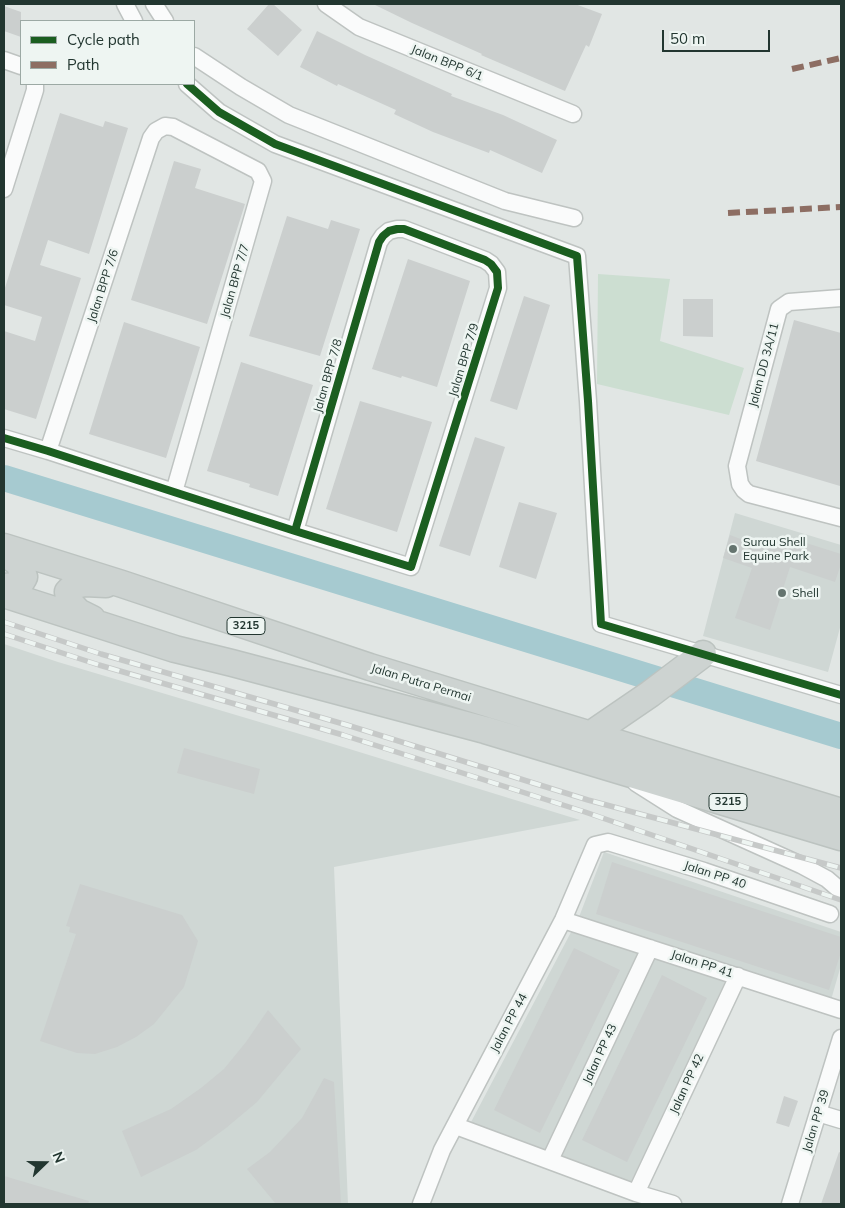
<!DOCTYPE html>
<html>
<head>
<meta charset="utf-8">
<style>
  body { margin:0 }
  #map { position:relative; width:845px; height:1208px; overflow:hidden; background:#e1e6e4; font-family:Mulish,sans-serif }
  canvas { display:block }
  .frame { position:absolute; inset:0; border:5px solid #223630; pointer-events:none }
  .legend { position:absolute; left:20px; top:20px; width:175px; height:65px; box-sizing:border-box; background:#eef5f2; border:1px solid #9ca9a4; margin:0; padding:6px 9px; list-style:none; font-size:15px; color:#223630 }
  .legend li { display:flex; align-items:center; gap:10px; height:25px }
  .legend b { width:25px; border:1px solid #9ca9a4 }
  .north { position:absolute; left:20px; top:1138px; width:50px; height:50px; -webkit-text-stroke:4px #eef5f2; paint-order:stroke; rotate:68deg; font-size:14px; font-weight:700; line-height:20px; text-align:center; color:#223630 }
  .north::after { content:''; display:block; margin:auto; width:18px; height:22px; background:#223630; clip-path:polygon(50% 0,100% 100%,50% 72%,0 100%) }
  .scale { position:absolute; left:662px; top:30px; width:108px; height:22px; box-sizing:border-box; border:2px solid #223630; border-top:0; padding-left:6px; font-size:15px; line-height:18px; white-space:nowrap; color:#223630; -webkit-text-stroke:4px #eef5f2; paint-order:stroke }
</style>
</head>
<body>
<div id="map">
<canvas width="845" height="1208"></canvas>
<div class="frame"></div>
<ul class="legend">
<li><b style="height:6px;background:#1b5e20"></b>Cycle path</li>
<li><b style="height:6px;background:#8d6e63"></b>Path</li>
</ul>
<div class="north">N</div>
<div class="scale">50 m</div>
</div>
<script>
const ctx = document.querySelector('canvas').getContext('2d');
ctx.lineJoin = 'round';
function paint(path, color) {
  ctx.fillStyle = color;
  ctx.fill(path, 'evenodd');
}
function toPath(rows) {
  const path = new Path2D();
  for (const r of rows) {
    path.moveTo(r[0], r[1]);
    for (let i = 2; i < r.length; i += 2) path.lineTo(r[i], r[i + 1]);
  }
  return path;
}
function trace(path, color, width, dash) {
  ctx.strokeStyle = color;
  ctx.lineWidth = width;
  ctx.lineCap = dash ? 'butt' : 'round';
  ctx.setLineDash(dash || []);
  ctx.stroke(path);
}
function write(font, color, halo, rows, align = 'center') {
  ctx.font = font + ' Mulish,sans-serif';
  ctx.lineWidth = 5;
  ctx.setLineDash([]);
  ctx.textBaseline = 'middle';
  ctx.strokeStyle = halo;
  ctx.fillStyle = color;
  for (const [text, x, y, turn = 0] of rows) {
    ctx.save();
    ctx.translate(x, y);
    ctx.rotate((+turn || 0) * Math.PI / 180);
    ctx.textAlign = isNaN(turn) ? turn : align;
    if (halo) ctx.strokeText(text, 0, 0);
    ctx.fillText(text, 0, 0);
    ctx.restore();
  }
}
paint(toPath([
  [735,513,841,545,841,624,828,672,703,636],
  [4,644,58,662,330,743,580,820,334,867,348,1204,4,1204],
  [604,852,841,932,841,965,831,1000,732,967,631,1182,470,1124,579,917]
]), '#cfd7d4');
paint(toPath([
  [598,274,670,279,660,341,744,368,729,415,597,384]
]), '#ccded1');
trace(toPath([
  [4,478,841,736]
]), '#a6cad0', 26);
paint(toPath([
  [269,4,273,4,302,30,278,56,247,29],
  [373,4,575,4,602,14,589,47,586,45,565,91,481,55,482,54,412,23],
  [4,6,21,12,21,37,4,31],
  [317,31,365,55,452,94,451,96,503,115,557,140,542,173,490,150,489,153,433,132,394,114,396,110,338,84,337,86,300,67],
  [60,113,103,127,105,121,128,128,89,254,48,240,40,265,81,278,36,419,4,409,4,331,35,341,42,317,4,305,4,291],
  [174,161,201,169,195,188,245,204,207,324,131,300],
  [287,216,328,229,331,220,360,229,320,356,249,336],
  [408,259,470,281,437,387,402,376,401,378,372,369],
  [524,296,550,305,517,410,490,401],
  [683,299,713,299,713,337,683,336],
  [794,320,841,333,841,479,840,486,756,461],
  [124,322,200,347,166,458,89,434],
  [241,362,313,385,278,496,249,487,250,484,207,471],
  [360,401,432,422,397,532,326,509],
  [475,437,505,447,470,556,439,546],
  [519,502,557,513,536,579,499,567],
  [730,535,762,547,766,537,798,548,800,541,841,554,841,564,835,582,790,567,770,630,735,618,752,568,723,558],
  [184,748,260,769,254,794,177,773],
  [612,862,841,937,841,952,829,990,596,914],
  [80,884,182,915,198,941,184,987,154,1024,136,1037,117,1047,95,1054,77,1053,40,1041,76,934,69,932,70,927,66,926],
  [574,948,620,970,540,1133,494,1110],
  [662,975,707,998,627,1162,582,1140],
  [268,1010,301,1049,257,1102,226,1128,196,1150,141,1177,122,1131,171,1109,201,1088,224,1069,246,1042],
  [324,1078,334,1082,341,1204,276,1204,247,1169,270,1152,302,1118],
  [784,1096,798,1101,789,1127,776,1123],
  [839,1152,841,1153,841,1204,821,1204],
  [4,1176,89,1201,88,1204,4,1204]
]), '#cbcfce');
const street = toPath([
  [125,4,134,21],
  [154,4,165,21],
  [326,4,359,27,573,114],
  [194,56,241,87,289,115,505,201,574,218],
  [4,60,21,66],
  [187,84,219,112,275,144,577,256,588,401,601,624,841,695],
  [4,189,35,90,35,84],
  [841,298,789,302,779,309,737,466,740,484,744,490,749,494,841,518],
  [4,438,48,451,174,492,295,531,411,567,498,288,497,272,491,264,485,260,404,229,397,229,389,231,383,236,379,242,295,531],
  [48,451,151,138,156,131,165,126,173,127,258,171,263,181,174,492],
  [636,783,677,809,801,865,827,879,841,891],
  [563,920,841,1010],
  [818,1113,841,1120],
  [456,1126,636,1193,673,1204],
  [550,1160,650,948],
  [636,1193,738,976],
  [421,1204,442,1150,563,920,595,845,608,842,704,871,830,914],
  [790,1204,841,1038]
]);
const primary = toPath([
  [4,547,122,584,370,667,841,812],
  [4,553,19,563,24,577,21,582,16,586,4,587],
  [4,594,175,649,232,663,485,730,841,837],
  [92,619,78,612,70,603,68,592,75,585,85,583,106,584],
  [590,735,650,694,703,654]
]);
trace(street, '#bec3c1', 19);
trace(primary, '#bcc3c0', 29);
trace(street, '#fafbfb', 16);
trace(primary, '#cdd3d1', 26);
const rail = toPath([
  [4,622,101,654,347,725,588,800,841,868],
  [4,634,99,665,343,735,585,812,841,900]
]);
trace(rail, '#c6c9c8', 5.5);
trace(rail, '#eef5f2', 4, [11]);
trace(toPath([
  [792,69,841,58],
  [728,213,841,207]
]), '#8d6e63', 6, [12, 6]);
trace(toPath([
  [187,84,219,112,275,144,577,256,588,401,601,624,841,695],
  [4,438,48,451,174,492,295,531,411,567,498,288,497,272,491,264,485,260,404,229,397,229,389,231,383,236,379,242,295,531]
]), '#1b5e20', 8);
for (const [x, y, r, color] of [
  [733,549,5,"#65746f"],
  [782,593,5,"#65746f"]
]) {
  const dot = new Path2D();
  dot.arc(x, y, r, 0, 2 * Math.PI);
  ctx.fillStyle = color;
  ctx.fill(dot);
  trace(dot, '#eef5f2', 2);
}
for (const [x, y, w] of [
  [246,626,38],
  [728,802,38]
]) {
  const box = new Path2D();
  box.roundRect(x - w / 2, y - 8.5, w, 17, 4);
  ctx.fillStyle = '#eef5f2';
  ctx.fill(box);
  trace(box, '#223630', 1);
}
write('bold 11px', '#223630', null, [
  ["3215",246,626],
  ["3215",728,802]
]);
write('12px', '#223630', '#eef5f2', [
  ["Jalan BPP 6/1",447,63,22],
  ["Jalan BPP 7/7",235,281,-74],
  ["Jalan BPP 7/6",103,286,-72],
  ["Jalan BPP 7/9",464,360,-73],
  ["Jalan DD 3A/11",764,365,-75],
  ["Jalan BPP 7/8",328,376,-74],
  ["Jalan Putra Permai",421,683,17],
  ["Jalan PP 40",715,875,18],
  ["Jalan PP 41",702,964,18],
  ["Jalan PP 44",509,1023,-62],
  ["Jalan PP 43",600,1054,-65],
  ["Jalan PP 42",687,1084,-65],
  ["Jalan PP 39",816,1121,-73]
]);
write('12px', '#223630', '#eef5f2', [
  ["Surau Shell",743,542],
  ["Equine Park",743,556],
  ["Shell",792,593]
], 'left');
</script>
</body>
</html>
